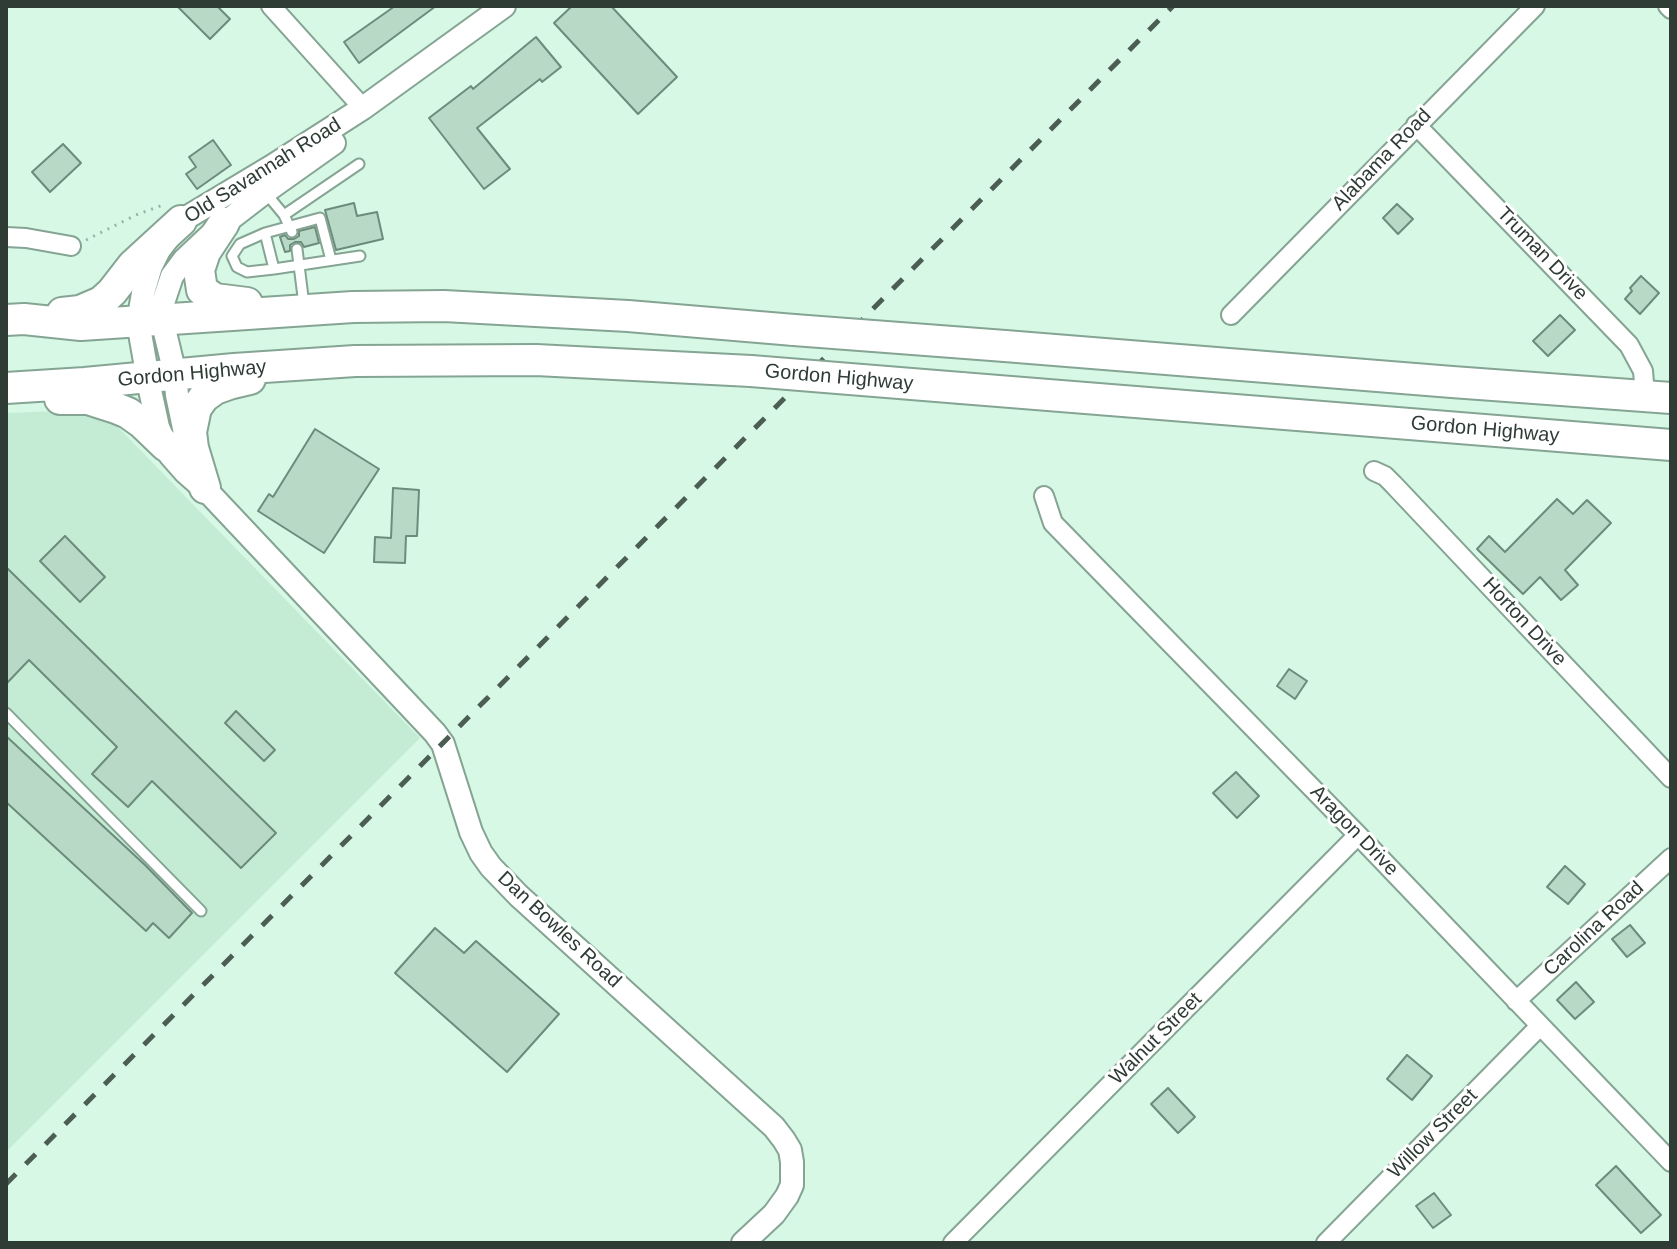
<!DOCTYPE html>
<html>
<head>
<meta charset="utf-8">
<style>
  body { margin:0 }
  #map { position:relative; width:1677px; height:1249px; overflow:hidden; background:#d7f8e5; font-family:Arial,sans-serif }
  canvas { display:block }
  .frame { position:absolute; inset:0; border:8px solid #2f3c35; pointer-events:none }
</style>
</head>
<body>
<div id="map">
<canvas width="1677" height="1249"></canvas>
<div class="frame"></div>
</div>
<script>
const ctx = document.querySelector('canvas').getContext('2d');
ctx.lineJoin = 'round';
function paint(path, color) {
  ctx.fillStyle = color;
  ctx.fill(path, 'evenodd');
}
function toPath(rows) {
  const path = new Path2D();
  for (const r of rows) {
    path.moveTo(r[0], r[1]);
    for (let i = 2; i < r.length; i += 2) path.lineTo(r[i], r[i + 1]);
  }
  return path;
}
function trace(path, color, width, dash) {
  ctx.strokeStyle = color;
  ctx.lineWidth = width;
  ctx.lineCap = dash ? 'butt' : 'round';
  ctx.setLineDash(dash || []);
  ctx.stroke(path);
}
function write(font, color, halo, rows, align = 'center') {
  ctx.font = font + ' Arial,sans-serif';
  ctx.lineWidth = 6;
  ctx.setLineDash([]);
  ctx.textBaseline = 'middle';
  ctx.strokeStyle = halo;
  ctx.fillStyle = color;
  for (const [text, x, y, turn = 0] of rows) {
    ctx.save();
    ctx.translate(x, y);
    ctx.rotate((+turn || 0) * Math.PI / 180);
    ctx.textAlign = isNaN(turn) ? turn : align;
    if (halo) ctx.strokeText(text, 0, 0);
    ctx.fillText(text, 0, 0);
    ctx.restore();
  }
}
paint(toPath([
  [83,410,115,424,420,738,6,1152,6,413]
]), '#c4ecd5');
const building = toPath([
  [177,6,217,6,230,19,210,39,177,6],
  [395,6,436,6,359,63,344,42,395,6],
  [572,6,611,6,677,77,638,114,554,23,572,6],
  [536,37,561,67,542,82,540,79,477,128,510,169,484,189,429,118,471,86,473,89,536,37],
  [213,140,231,165,197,189,186,174,196,167,189,157,213,140],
  [63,144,81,163,50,192,32,172,63,144],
  [354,203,357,216,377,212,383,239,336,250,325,210,354,203],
  [1397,204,1413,219,1398,234,1383,218,1397,204],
  [315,227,319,243,304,247,301,242,295,242,290,245,290,251,285,252,280,237,285,235,288,239,294,239,299,236,299,231,315,227],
  [1641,276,1659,293,1640,314,1625,299,1632,291,1630,288,1641,276],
  [1560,315,1575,330,1548,356,1533,341,1560,315],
  [315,429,379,469,324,553,258,511,269,494,273,497,315,429],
  [393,488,419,490,417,536,406,536,405,563,374,562,375,537,391,538,393,488],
  [1557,499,1573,514,1587,500,1611,523,1565,570,1578,585,1561,600,1540,577,1523,594,1477,549,1489,536,1505,552,1557,499],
  [65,536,105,577,80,602,40,561,65,536],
  [6,567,276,833,241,868,152,781,128,807,92,774,117,747,29,660,6,684,6,567],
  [1289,669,1307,681,1295,699,1277,686,1289,669],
  [236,711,275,750,264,761,225,723,236,711],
  [6,736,145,865,192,913,169,938,153,923,146,931,6,802,6,736],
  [1236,772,1259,796,1237,818,1213,793,1236,772],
  [1565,866,1585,884,1568,904,1547,887,1565,866],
  [1630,925,1645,943,1627,957,1612,939,1630,925],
  [435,928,464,953,476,941,559,1014,507,1072,395,973,435,928],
  [1576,982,1594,1002,1575,1019,1557,1000,1576,982],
  [1407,1055,1432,1076,1412,1100,1387,1079,1407,1055],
  [1168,1088,1195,1117,1178,1133,1151,1104,1168,1088],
  [1616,1166,1661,1215,1641,1233,1596,1185,1616,1166],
  [1434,1193,1451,1215,1433,1228,1416,1206,1434,1193]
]);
paint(building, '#b9d9c7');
trace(building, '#6c8b7a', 2);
const service = toPath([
  [265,192,284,215,292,232],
  [284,215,359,164],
  [265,233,240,244,232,256,237,267,247,272,274,269],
  [297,249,304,305],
  [331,260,320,218,265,233,274,269,360,256],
  [6,713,201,911]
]);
const minor = toPath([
  [271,6,363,108],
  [1668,6,1671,9],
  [1416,125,1629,345,1643,371,1645,395],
  [6,237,26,238,71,246],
  [1231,315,1535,6],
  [1374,471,1385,476,1393,484,1671,778],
  [1044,496,1053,523,1358,835,1671,1162],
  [1516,1001,1671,858],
  [953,1243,1358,835],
  [1326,1243,1540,1026]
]);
const tertiary = toPath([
  [504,6,363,108,271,167,181,221,159,250,151,266,143,293,138,322,150,390,158,427,170,455,185,472,210,494,435,733,443,744,471,832,481,853,491,867,519,896,774,1127,784,1140,790,1150,792,1162,792,1185,787,1196,774,1214,743,1243],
  [186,438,177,395,175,374,162,320,163,303,172,276,184,260,217,229,265,192,334,143]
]);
const trunk = toPath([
  [224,223,205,252,199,270,202,290,215,299,247,303],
  [62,313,80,311,101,302,112,292,133,265,181,221],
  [6,320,24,319,81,325,353,307,444,306,628,316,794,330],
  [1005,346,1452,382,1671,398],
  [6,388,85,383,234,369,355,361,536,360,751,371],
  [961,388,1671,445],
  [60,399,88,399,116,408,128,413,142,423,166,446],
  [205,488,193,448,191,432,196,408,204,397,215,389,229,384,250,379]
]);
trace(service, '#85a493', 13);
trace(minor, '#85a493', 22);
trace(tertiary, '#85a493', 26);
trace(trunk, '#85a493', 34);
trace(toPath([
  [86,240,136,215,163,205]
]), '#9ab4a5', 3, [2, 6]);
trace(service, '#fff', 9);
trace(minor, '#fff', 18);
trace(tertiary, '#fff', 22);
trace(trunk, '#fff', 30);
trace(toPath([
  [6,1184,1173,6]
]), '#4c5d54', 5, [14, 14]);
const trunkBridge = toPath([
  [794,330,1005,346],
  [751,371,961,388]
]);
trace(trunkBridge, '#85a493', 34, []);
trace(trunkBridge, '#fff', 30);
write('20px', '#2f3c35', '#fff', [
  ["Alabama Road",1382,160,-46],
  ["Old Savannah Road",263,171,-32],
  ["Truman Drive",1542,254,46],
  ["Gordon Highway",192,374,-5],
  ["Gordon Highway",839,378,5],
  ["Gordon Highway",1485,430,5],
  ["Horton Drive",1524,622,47],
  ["Aragon Drive",1354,831,46],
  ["Carolina Road",1594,929,-43],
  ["Dan Bowles Road",559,930,43],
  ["Walnut Street",1156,1039,-45],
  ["Willow Street",1433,1134,-45]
]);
</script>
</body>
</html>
